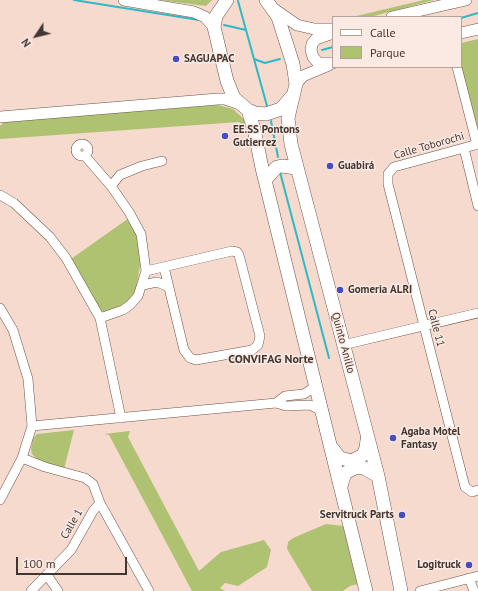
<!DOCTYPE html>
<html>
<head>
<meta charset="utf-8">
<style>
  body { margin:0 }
  #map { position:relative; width:478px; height:591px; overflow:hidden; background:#f6dace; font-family:"PT Sans",sans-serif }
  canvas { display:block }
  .legend { position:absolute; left:332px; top:16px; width:130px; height:52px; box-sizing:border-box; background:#fbeae3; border:1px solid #b1a29c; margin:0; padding:5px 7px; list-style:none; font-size:12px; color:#413631 }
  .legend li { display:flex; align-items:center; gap:8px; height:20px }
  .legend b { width:20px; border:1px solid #b1a29c }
  .north { position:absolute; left:16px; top:16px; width:40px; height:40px; -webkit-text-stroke:3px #fbeae3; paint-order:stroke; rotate:235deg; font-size:11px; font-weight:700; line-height:16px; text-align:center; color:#413631 }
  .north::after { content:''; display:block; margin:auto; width:14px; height:18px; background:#413631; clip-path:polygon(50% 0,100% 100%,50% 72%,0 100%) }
  .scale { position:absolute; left:16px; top:557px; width:111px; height:18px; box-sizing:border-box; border:2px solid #413631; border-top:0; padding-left:5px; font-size:12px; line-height:14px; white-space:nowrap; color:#413631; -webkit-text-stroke:3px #fbeae3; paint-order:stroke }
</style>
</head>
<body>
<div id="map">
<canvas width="478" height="591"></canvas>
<ul class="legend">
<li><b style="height:5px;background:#fff"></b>Calle</li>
<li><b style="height:11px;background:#aec272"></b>Parque</li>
</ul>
<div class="north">N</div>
<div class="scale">100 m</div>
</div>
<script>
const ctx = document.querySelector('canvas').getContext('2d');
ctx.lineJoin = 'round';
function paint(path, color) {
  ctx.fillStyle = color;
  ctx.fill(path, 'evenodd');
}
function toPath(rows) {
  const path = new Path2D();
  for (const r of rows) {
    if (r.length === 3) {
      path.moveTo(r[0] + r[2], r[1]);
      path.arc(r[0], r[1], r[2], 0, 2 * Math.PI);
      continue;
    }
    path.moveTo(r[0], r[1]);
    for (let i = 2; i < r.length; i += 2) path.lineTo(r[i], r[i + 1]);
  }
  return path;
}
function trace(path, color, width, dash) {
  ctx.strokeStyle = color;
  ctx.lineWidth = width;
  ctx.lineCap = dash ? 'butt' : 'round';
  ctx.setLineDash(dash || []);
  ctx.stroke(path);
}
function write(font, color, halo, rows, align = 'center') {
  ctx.font = font + ' "PT Sans",sans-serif';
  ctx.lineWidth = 3;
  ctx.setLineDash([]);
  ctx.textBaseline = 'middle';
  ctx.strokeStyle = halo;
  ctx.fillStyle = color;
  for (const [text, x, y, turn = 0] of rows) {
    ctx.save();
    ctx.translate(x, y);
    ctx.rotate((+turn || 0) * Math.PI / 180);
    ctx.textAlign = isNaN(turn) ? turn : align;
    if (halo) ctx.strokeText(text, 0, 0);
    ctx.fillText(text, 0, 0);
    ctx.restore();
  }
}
paint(toPath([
  [160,0,212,0,206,6],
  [424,0,434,0,370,17,352,17],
  [478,39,478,132,461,67,461,43],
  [218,105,233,109,246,121,248,127,246,128,239,122,0,139,0,126,4,122,17,120],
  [129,218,135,230,139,246,140,265,136,291,121,308,106,312,101,311,71,259],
  [74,430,64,469,37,459,32,454,31,449,33,439,37,434],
  [130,431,128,437,199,571,221,552,264,540,271,550,267,567,238,586,225,583,220,588,225,591,192,591,109,435,104,434],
  [326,524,343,526,358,584,350,586,343,591,312,591,287,549,288,542,293,538]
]), '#aec272');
trace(toPath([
  [74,0,199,20],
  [238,1,267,106],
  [461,18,478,13],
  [224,25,246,30],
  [322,50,333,47],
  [254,59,265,63,280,59],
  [271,121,278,157],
  [280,172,329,358]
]), '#2db9c5', 2);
const minor = toPath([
  [457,67,477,145],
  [82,150,6],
  [478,144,394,167,388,174,388,184,465,487,472,492,478,490],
  [464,148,478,206],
  [85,156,111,186,129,212,141,234,146,271,138,296,130,305,123,310,100,318],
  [111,186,120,175,142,166,162,161],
  [0,195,14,203,50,237,66,258,100,318,121,418],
  [146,271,232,251,237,252,239,255,260,336,258,345,252,350,196,360,190,358,184,350,164,267],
  [143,285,157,282,169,287],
  [0,308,13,330,28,379,32,426,22,458,0,500],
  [343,345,478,313],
  [276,403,285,396,304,394,316,386],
  [32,426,276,403,286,406,310,405,322,411],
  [22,458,45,467,85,478,93,484,100,503,149,591],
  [47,575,58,591],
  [469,578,474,591],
  [31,591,71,550,93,511,100,503],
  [420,591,478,576]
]);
const tertiary = toPath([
  [124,0,194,12,205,17,214,27],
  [274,9,297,25,314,29,333,29],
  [392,17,466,0],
  [333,33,316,39,312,44,311,50,313,57,318,63,333,63],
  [461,33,478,29],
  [296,84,303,76,329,65],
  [0,117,218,99,225,99,240,104]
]);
const secondary = toPath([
  [227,0,216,16,214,27,227,81,234,98,248,110,255,113,266,114,281,109,293,95],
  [266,0,278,17,293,64,296,84,288,118,291,144,378,476,401,591],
  [248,110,254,129,262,168,366,591],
  [265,180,277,167,282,166,296,168],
  [332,448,340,458,352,461,363,455,366,448,367,440],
  [341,486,345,473,357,467,364,468,378,476]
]);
trace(minor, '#6c544a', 10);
trace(tertiary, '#6c544a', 12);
trace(secondary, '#6c544a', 14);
trace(minor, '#fff', 9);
trace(tertiary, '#fff', 11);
trace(secondary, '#fff', 13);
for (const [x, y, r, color] of [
  [176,59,4,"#464dc2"],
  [225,136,4,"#464dc2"],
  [330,166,4,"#464dc2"],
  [340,290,4,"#464dc2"],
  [393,438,4,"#464dc2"],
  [402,515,4,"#464dc2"],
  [469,565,4,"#464dc2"]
]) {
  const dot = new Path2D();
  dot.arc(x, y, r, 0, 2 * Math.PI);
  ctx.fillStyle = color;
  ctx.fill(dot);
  trace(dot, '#fbeae3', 1.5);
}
write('bold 11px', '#413631', '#fbeae3', [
  ["SAGUAPAC",184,59],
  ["EE.SS Pontons",233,130],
  ["Gutierrez",233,143],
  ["Guabirá",338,166],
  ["Gomeria ALRI",348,290],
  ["Agaba Motel",401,432],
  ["Fantasy",401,445],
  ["Servitruck Parts",394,515,"right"],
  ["Logitruck",461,565,"right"]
], 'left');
write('11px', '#413631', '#fbeae3', [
  ["Calle Toborochi",429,146,-16],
  ["Calle 11",436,328,76],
  ["Quinto Anillo",343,343,75],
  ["Calle 1",72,524,-60]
]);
write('bold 12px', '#413631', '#fbeae3', [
  ["CONVIFAG Norte",271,360]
]);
</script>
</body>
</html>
